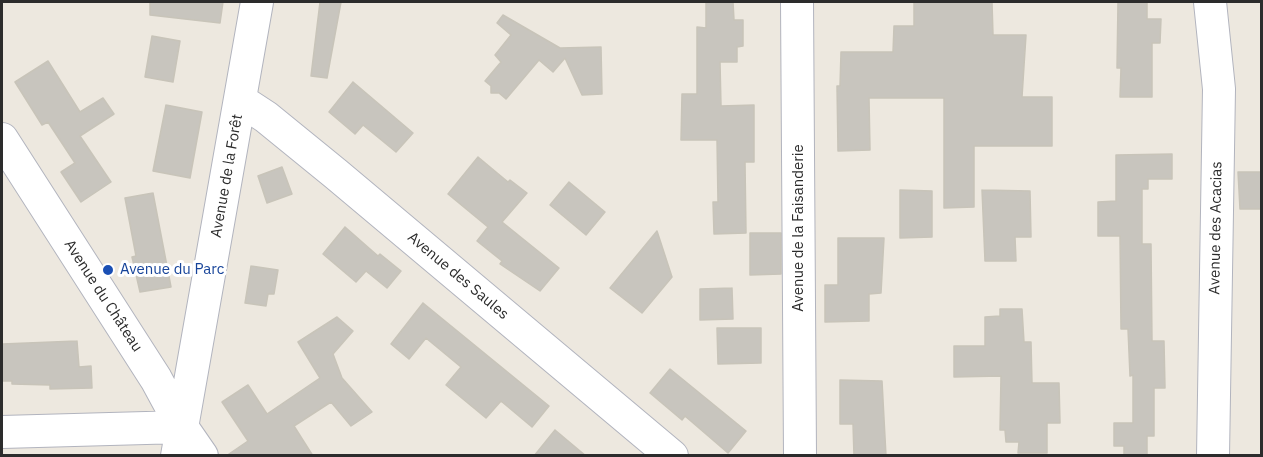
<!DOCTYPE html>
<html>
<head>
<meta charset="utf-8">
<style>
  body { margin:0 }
  #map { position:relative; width:1263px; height:457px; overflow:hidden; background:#ede8df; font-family:"IBM Plex Sans",sans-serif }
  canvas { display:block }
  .frame { position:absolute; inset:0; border:3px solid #2c2c2c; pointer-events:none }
</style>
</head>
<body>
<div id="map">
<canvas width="1263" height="457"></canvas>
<div class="frame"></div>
</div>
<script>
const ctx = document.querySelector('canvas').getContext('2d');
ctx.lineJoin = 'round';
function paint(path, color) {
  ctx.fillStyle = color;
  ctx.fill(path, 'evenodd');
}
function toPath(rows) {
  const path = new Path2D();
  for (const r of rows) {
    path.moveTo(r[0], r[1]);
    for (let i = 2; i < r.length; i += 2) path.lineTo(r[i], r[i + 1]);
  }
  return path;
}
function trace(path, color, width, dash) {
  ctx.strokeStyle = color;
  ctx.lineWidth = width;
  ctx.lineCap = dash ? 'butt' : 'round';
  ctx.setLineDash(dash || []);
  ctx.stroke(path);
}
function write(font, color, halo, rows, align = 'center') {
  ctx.font = font + ' "IBM Plex Sans",sans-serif';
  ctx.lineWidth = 6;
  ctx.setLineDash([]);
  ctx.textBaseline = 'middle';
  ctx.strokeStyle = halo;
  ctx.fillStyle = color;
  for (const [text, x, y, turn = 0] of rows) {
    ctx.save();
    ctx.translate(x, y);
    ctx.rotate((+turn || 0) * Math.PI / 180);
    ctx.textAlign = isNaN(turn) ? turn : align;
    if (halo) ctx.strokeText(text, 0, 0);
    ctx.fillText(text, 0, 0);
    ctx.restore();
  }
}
const building = toPath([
  [150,2,223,2,220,23,150,15,150,2],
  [320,2,341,2,327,78,311,76,320,2],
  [706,2,733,2,734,20,743,20,743,46,737,47,737,62,720,62,721,106,754,105,754,162,745,162,746,233,714,234,713,202,718,202,717,140,681,140,682,94,697,94,697,27,706,28,706,2],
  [914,2,992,2,993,35,1026,35,1022,97,1052,97,1052,146,974,146,974,207,944,208,944,98,869,98,870,150,838,151,837,86,840,86,841,52,893,52,894,26,914,26,914,2],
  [1118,2,1147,2,1147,19,1161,19,1160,43,1152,43,1152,97,1120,97,1121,68,1117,68,1118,2],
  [503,15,560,48,601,47,602,94,582,95,565,58,553,72,539,60,506,99,499,93,491,93,491,86,485,81,501,62,495,55,511,35,497,23,503,15],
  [152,36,180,41,173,82,145,77,152,36],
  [48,61,80,112,103,98,114,114,80,136,111,182,81,202,61,172,75,163,48,122,42,125,15,82,48,61],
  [353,82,413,133,396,152,363,125,355,134,329,112,353,82],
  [166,105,202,112,190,178,153,171,166,105],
  [1172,154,1172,179,1148,179,1148,189,1142,189,1142,244,1151,244,1152,341,1164,341,1165,388,1154,388,1154,436,1147,436,1147,456,1124,456,1124,446,1114,446,1114,423,1133,423,1133,375,1130,376,1128,329,1121,329,1120,236,1098,236,1098,202,1116,201,1116,155,1172,154],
  [478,157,508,182,510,180,527,193,502,222,559,268,540,291,500,264,502,261,477,241,488,227,448,194,478,157],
  [282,167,292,194,267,203,258,176,282,167],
  [1238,172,1262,172,1262,209,1240,209,1238,172],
  [569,182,605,212,586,235,550,205,569,182],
  [900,190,932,191,932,237,900,238,900,190],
  [982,190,1030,191,1031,237,1015,237,1016,261,985,261,982,190],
  [153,193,171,287,140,292,132,257,136,256,125,198,153,193],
  [345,227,378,256,380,254,401,271,387,288,366,271,356,282,323,254,345,227],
  [657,231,672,277,642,313,610,288,657,231],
  [750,233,781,233,781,274,750,275,750,233],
  [838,238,884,238,881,293,869,294,869,321,825,322,825,285,838,285,838,238],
  [251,266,278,270,274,294,268,294,266,306,245,303,251,266],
  [732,288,733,319,700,320,700,289,732,288],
  [423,303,549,406,532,427,501,401,486,418,446,385,461,367,426,338,409,359,391,344,423,303],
  [1000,309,1022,309,1024,342,1031,342,1032,383,1059,383,1060,423,1047,423,1047,453,1018,453,1019,442,1006,442,1005,430,1000,430,1001,376,954,377,954,346,985,346,985,317,1000,316,1000,309],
  [337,317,353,331,333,354,342,378,372,412,351,426,331,402,294,426,313,456,226,456,248,441,222,402,248,385,267,414,320,378,298,342,337,317],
  [717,328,761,328,761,363,718,364,717,328],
  [77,341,79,367,91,366,92,388,50,389,50,385,12,384,12,381,2,381,2,344,77,341],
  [670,369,746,431,728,453,685,416,682,420,650,393,670,369],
  [840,380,882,381,886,456,854,456,853,424,840,424,840,380],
  [555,430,586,456,534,456,555,430]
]);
paint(building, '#c8c5be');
trace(building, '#c8c4b9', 1.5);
const minor = toPath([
  [797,2,800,456],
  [1210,2,1219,89,1213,456],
  [240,100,266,117,336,174,672,456],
  [2,139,156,379,182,427,202,456],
  [2,432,182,427],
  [177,456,257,2]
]);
trace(minor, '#b2b4be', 34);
trace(minor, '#fff', 32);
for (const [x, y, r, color] of [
  [108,270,6,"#1a4fb4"]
]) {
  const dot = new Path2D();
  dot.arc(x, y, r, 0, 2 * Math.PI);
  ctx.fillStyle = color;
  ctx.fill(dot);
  trace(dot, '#fff', 2);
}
write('15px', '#2c2c2c', '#fff', [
  ["Avenue de la Forêt",227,176,-80],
  ["Avenue de la Faisanderie",799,228,-90],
  ["Avenue des Acacias",1216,228,-89],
  ["Avenue des Saules",458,276,40],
  ["Avenue du Château",103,296,57]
]);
write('15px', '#164399', '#fff', [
  ["Avenue du Parc",120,270]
], 'left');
</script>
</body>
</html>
